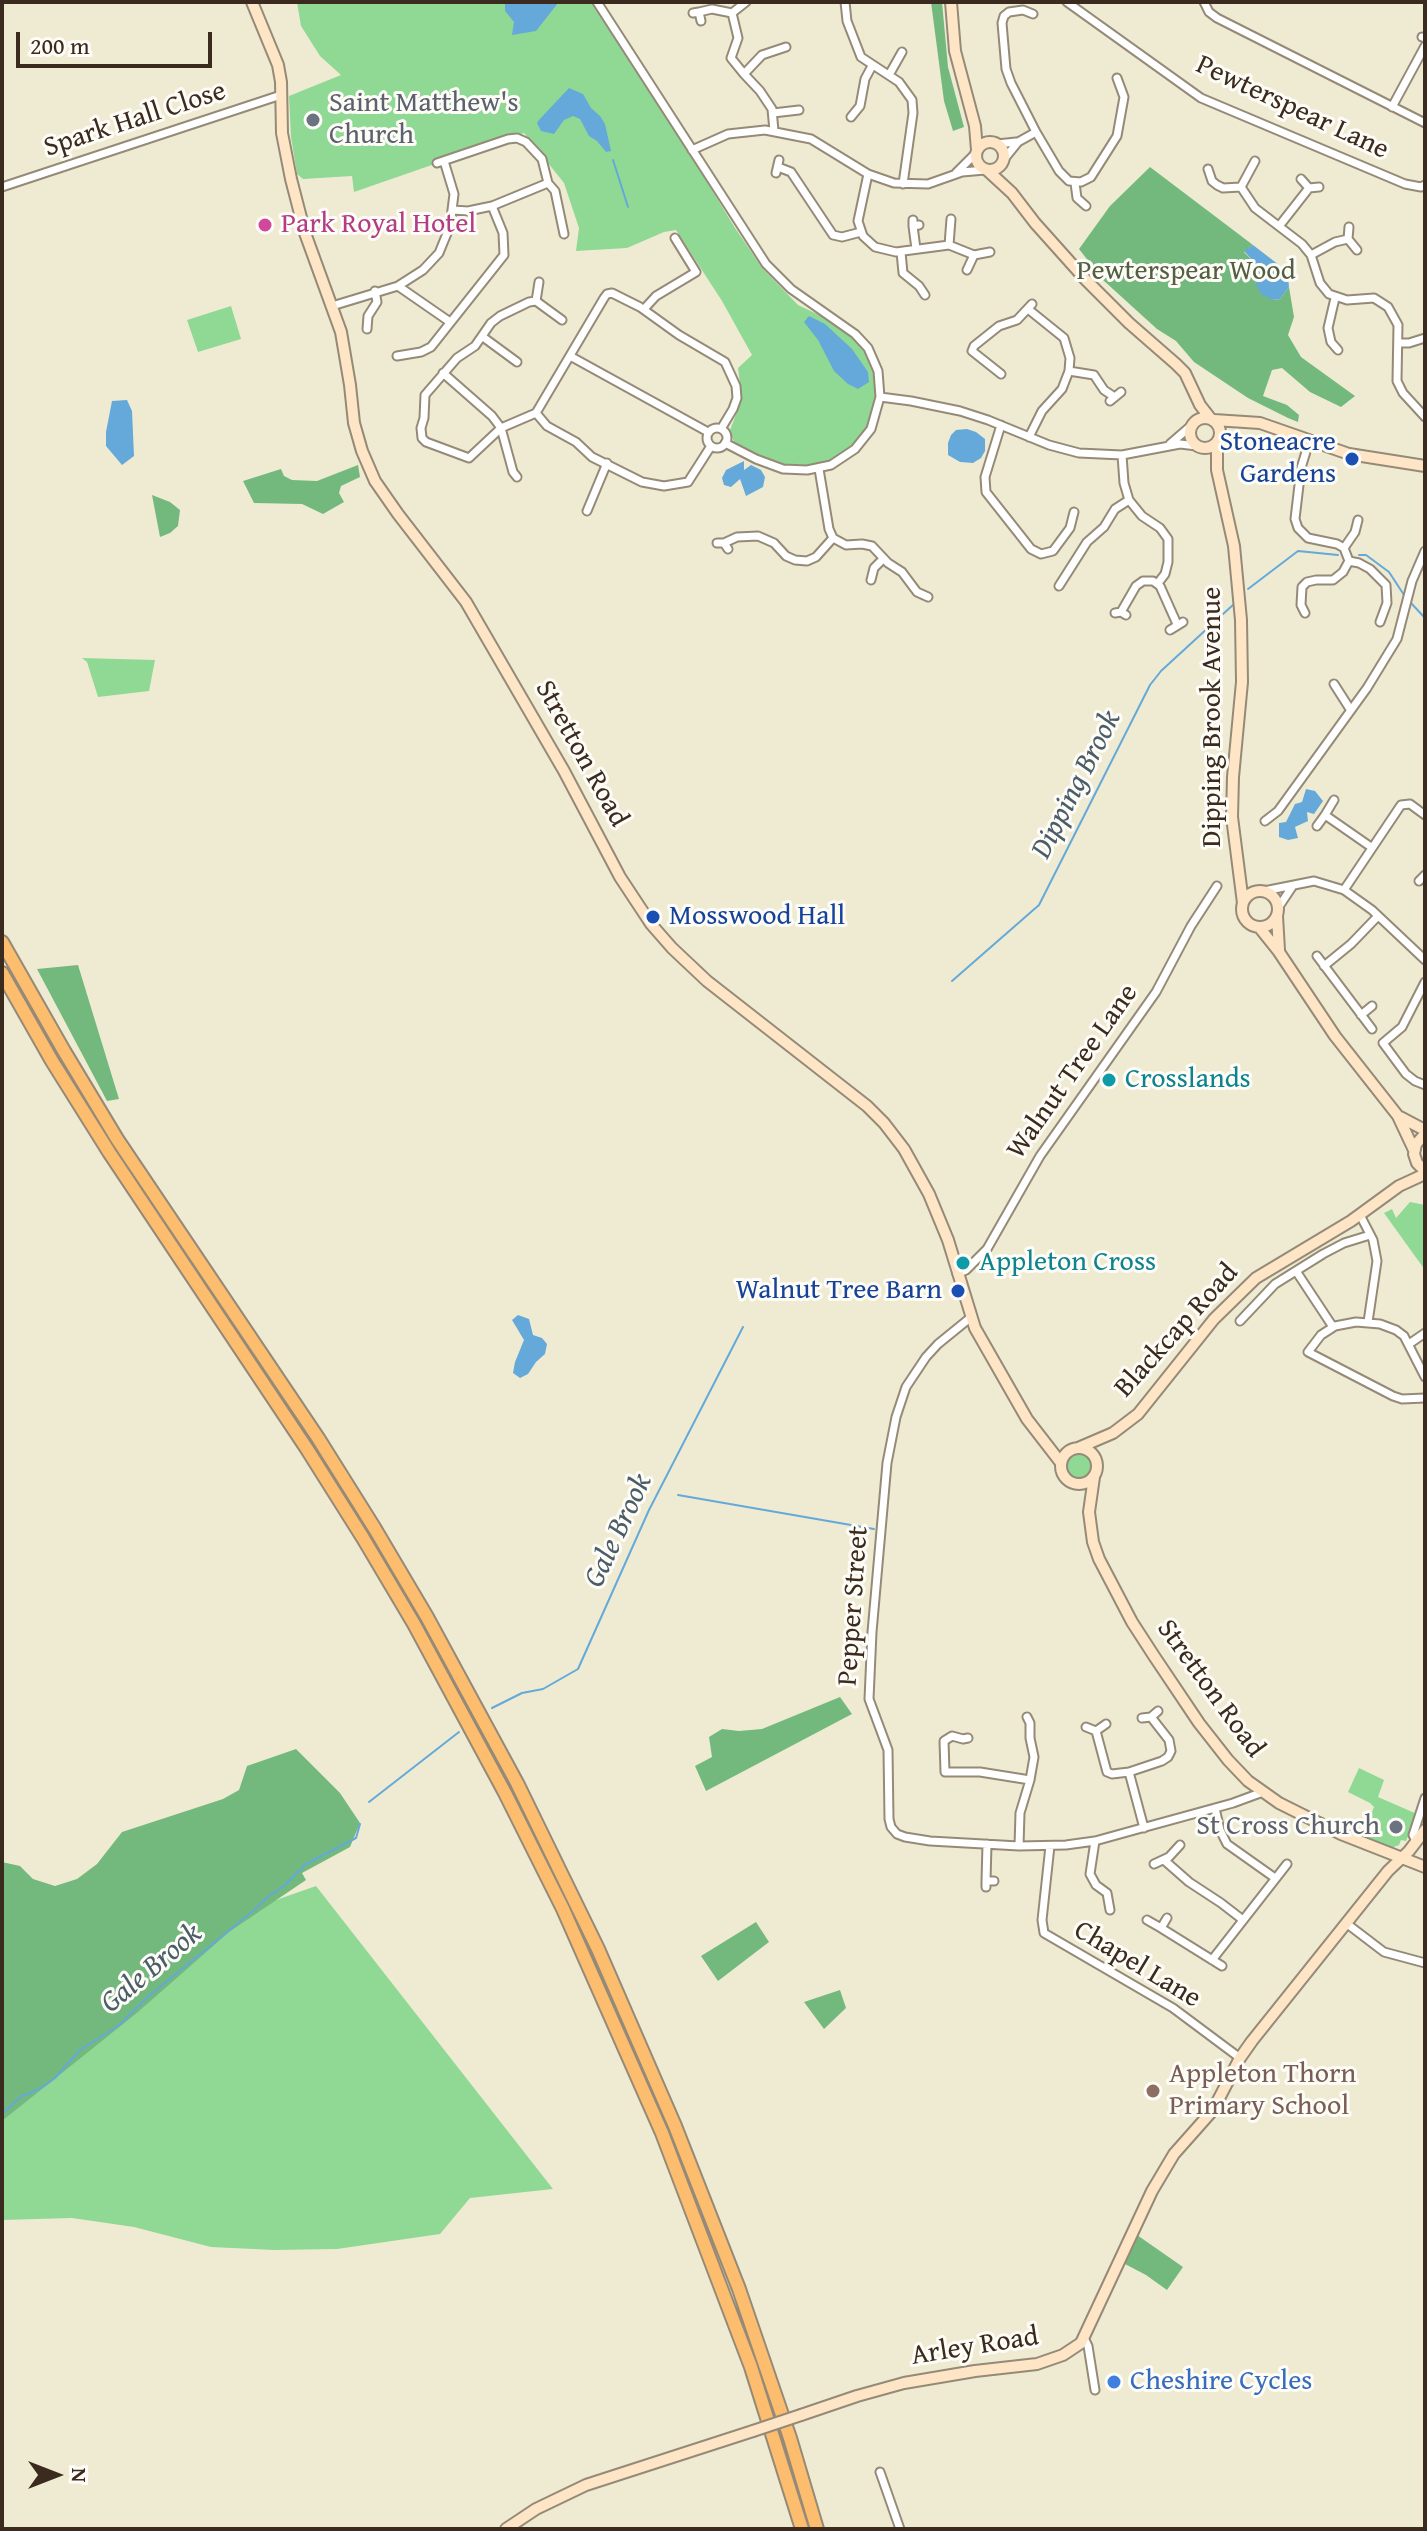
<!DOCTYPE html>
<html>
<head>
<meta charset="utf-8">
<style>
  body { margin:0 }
  #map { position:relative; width:1427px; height:2531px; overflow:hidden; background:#efebd3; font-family:"Gentium Book Plus",serif }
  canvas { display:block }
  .frame { position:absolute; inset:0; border:4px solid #3b2a1e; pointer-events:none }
  .north { position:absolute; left:16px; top:2435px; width:80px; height:80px; -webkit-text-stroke:6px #fdfcf7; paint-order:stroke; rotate:90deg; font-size:22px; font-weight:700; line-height:32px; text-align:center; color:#3b2a1e }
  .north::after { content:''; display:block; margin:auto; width:28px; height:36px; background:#3b2a1e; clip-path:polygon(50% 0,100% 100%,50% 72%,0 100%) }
  .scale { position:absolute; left:16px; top:32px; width:196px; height:36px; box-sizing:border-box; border:4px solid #3b2a1e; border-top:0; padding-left:10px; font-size:24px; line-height:28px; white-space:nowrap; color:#3b2a1e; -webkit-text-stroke:6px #fdfcf7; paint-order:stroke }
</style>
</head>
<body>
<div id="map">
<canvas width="1427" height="2531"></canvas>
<div class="frame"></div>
<div class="north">N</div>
<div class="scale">200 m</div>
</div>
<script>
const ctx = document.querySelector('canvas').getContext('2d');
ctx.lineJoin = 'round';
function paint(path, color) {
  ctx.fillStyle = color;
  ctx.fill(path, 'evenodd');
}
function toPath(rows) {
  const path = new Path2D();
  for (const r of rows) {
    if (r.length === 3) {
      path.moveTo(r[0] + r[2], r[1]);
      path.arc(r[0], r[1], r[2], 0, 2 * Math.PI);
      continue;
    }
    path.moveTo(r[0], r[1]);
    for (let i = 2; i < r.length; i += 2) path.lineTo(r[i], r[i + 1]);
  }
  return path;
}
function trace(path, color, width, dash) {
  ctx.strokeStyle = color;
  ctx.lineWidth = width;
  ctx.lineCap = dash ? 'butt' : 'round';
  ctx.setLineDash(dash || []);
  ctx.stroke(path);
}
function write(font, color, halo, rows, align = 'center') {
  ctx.font = font + ' "Gentium Book Plus",serif';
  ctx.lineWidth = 6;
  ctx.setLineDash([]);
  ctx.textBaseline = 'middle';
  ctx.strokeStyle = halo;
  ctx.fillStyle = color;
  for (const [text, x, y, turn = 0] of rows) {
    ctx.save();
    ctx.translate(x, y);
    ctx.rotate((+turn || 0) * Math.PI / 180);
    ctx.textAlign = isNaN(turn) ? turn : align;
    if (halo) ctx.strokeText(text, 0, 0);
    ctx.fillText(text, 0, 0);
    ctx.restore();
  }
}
paint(toPath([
  [297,2,592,2,609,21,735,228,763,269,798,305,836,323,862,342,879,377,881,397,862,443,824,470,817,472,793,471,746,454,734,442,730,430,737,412,741,392,738,368,752,355,722,301,676,230,664,232,627,248,576,251,579,228,564,183,524,133,354,192,352,176,303,179,297,174,291,137,289,96,341,75,320,56,301,26],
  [231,306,241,339,198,352,187,320],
  [82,658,155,660,149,691,98,697,87,662],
  [1410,1202,1425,1205,1425,1270,1384,1213,1392,1209,1396,1218],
  [1079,1465,15],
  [1359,1768,1384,1780,1378,1797,1417,1814,1406,1841,1401,1840,1399,1845,1391,1848,1362,1837,1374,1807,1370,1803,1348,1792],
  [316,1886,553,2189,470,2198,440,2234,337,2249,274,2250,211,2247,134,2227,72,2218,2,2220,2,2121,259,1906]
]), '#8fd994');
paint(toPath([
  [931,2,942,2,948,67,964,127,953,131,944,101],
  [1150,167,1253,245,1244,252,1255,263,1255,282,1273,300,1280,299,1289,287,1294,317,1288,335,1301,357,1355,396,1341,407,1310,392,1282,368,1272,370,1263,396,1287,405,1299,415,1298,422,1288,418,1248,398,1194,362,1176,341,1157,329,1103,280,1079,249,1110,206],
  [358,465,360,477,341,486,339,493,344,502,323,514,302,504,254,503,243,481,281,469,284,476,292,480,317,481],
  [152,495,170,502,180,510,178,526,170,533,160,537],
  [78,965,119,1099,107,1101,37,969],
  [840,1697,852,1714,706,1791,695,1766,712,1757,709,1737,722,1729,739,1731,762,1729],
  [296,1749,340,1793,360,1823,350,1847,302,1873,306,1880,229,1932,138,2012,2,2121,2,1862,20,1866,33,1879,55,1886,77,1879,97,1864,122,1832,223,1799,239,1790,247,1766],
  [756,1922,769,1942,718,1981,701,1956],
  [840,1990,846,2008,824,2029,804,2002],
  [1137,2235,1183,2267,1167,2290,1146,2275,1125,2264]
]), '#73b97e');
paint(toPath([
  [505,2,558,2,558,3,536,31,512,35,514,22,505,11],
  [569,88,583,94,591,108,600,116,605,124,611,151,606,152,597,141,589,136,580,119,573,116,564,120,554,134,541,131,537,123,539,120],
  [1253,245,1279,265,1288,277,1289,287,1280,299,1273,300,1261,294,1255,282,1255,263,1244,251],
  [809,316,825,324,852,349,868,372,869,382,858,389,848,384,834,371,818,340,804,322],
  [127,400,132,411,134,456,122,465,106,446,106,432,112,401],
  [967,429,976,432,985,439,985,451,981,458,973,463,960,462,948,455,948,443,951,435,956,430],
  [744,461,744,470,751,465,761,470,765,477,763,487,746,496,740,479,731,487,724,485,722,478,726,470],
  [1306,789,1315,791,1323,801,1314,814,1307,812,1308,821,1295,827,1298,838,1288,840,1279,837,1279,823,1286,822,1295,804,1302,802],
  [518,1315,529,1319,533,1335,542,1338,547,1344,545,1354,536,1362,528,1374,520,1378,513,1373,515,1362,524,1340,512,1320]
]), '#64a9d9');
trace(toPath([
  [613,160,628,207],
  [1359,555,1366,555,1389,572,1406,598],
  [1248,589,1298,551,1338,555],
  [1410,602,1425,618],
  [952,981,1039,905,1150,685,1161,671,1234,604],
  [678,1495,874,1529],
  [492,1708,522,1693,543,1689,578,1669,649,1510,743,1327],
  [369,1802,459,1732],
  [2,2114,22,2096,40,2089,55,2078,80,2050,118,2026,149,1996,259,1906,264,1900,286,1884,306,1864,356,1838,360,1824]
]), '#64a9d9', 2);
const street = toPath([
  [597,2,766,264,791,289,855,334,868,348,878,371,880,397,871,429,855,449,831,465,807,470,783,469,756,459,725,443],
  [845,2,847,21,861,57,899,82,912,100,913,113,903,184],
  [1067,2,1201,98,1405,184,1421,187,1425,185],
  [1204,2,1209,12,1217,18,1425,123],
  [699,12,712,9,732,13,746,2],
  [693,13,699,12,701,21],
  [732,13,738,38,731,58,744,74],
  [1033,14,1023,10,1009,12,1004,16,1002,23,1006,69,1011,83,1036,132],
  [1422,37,1425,38],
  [889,75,902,52],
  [1392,107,1425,46],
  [773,113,799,110],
  [851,117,860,106,865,79,872,66],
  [774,131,772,109,760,91,744,74,762,55,786,47],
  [997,144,1016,142],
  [692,150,728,134,765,130,811,139,868,174,894,183,928,184,962,172,985,170],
  [1005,158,1018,142,1036,132,1059,171,1069,181,1081,182,1091,177,1117,136,1124,97,1117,78],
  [437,163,508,139,517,138,526,142,542,159,548,183],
  [778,167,791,172,833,235,842,237,861,232],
  [1208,169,1212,181,1217,185,1223,188,1241,187,1255,208,1302,244,1311,255,1320,283,1329,294,1347,300,1374,298,1388,307,1398,325,1397,381,1403,393,1425,417],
  [776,173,779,160],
  [956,173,977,152],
  [868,174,858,221,863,236,875,247,896,252,949,245,974,255,990,252],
  [1301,179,1309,188,1319,187],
  [548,183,555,191,564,234],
  [1075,183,1077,198,1086,206],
  [2,187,281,95],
  [1241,187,1255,161],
  [453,210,468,211,492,206,548,183],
  [913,220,913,226,919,225],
  [1280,225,1309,188],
  [913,226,916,249],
  [1349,227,1348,239,1357,250],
  [949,245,951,219],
  [901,252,903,273,919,286,925,295],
  [1311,255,1335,242,1348,239],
  [967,270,974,255],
  [398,286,450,322],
  [1335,298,1328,328,1331,342,1338,350],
  [536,301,539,282],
  [332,306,398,286,423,270,439,253,450,226,454,194,444,161],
  [644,309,656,296,696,272,675,238],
  [1028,309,1064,338,1070,358,1069,371,1062,389,1042,411,1029,437],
  [562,320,536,301,529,302,500,316,491,323,475,346,457,358,425,395,424,418,421,428,422,438,426,442,469,458,501,428,536,413,604,298,607,294,612,293,640,307,679,335,725,362,736,386,737,398,733,409,721,429],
  [367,329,368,316,377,302,375,291],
  [483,337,517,362],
  [1399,343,1409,343,1425,338],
  [397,356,421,352,431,347,504,255,503,233,492,206],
  [570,356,708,432],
  [1069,371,1094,375,1104,390,1113,396],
  [443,373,492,416,501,428,513,472,517,477],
  [1001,374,972,351,974,346,999,326,1017,320,1032,304],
  [880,397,911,401,960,411,988,420,1049,445,1079,453,1122,455,1180,444,1197,446],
  [1110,401,1121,392],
  [536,413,547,426,576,442,592,457,642,482,664,486,688,482,711,446],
  [1001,425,985,477,986,492,1031,549,1041,554,1053,551,1070,528,1074,512],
  [717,438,10],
  [1170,444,1192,425],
  [1122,455,1124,483,1129,500,1142,516,1160,528,1168,539,1168,562,1165,574,1158,583],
  [587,511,607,463],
  [833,538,846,545,862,544,872,546,888,563,902,572,917,592,928,597],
  [717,543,724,543,728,549],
  [724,543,737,537,758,536,774,543,786,556,795,560,807,561,816,557,833,538,829,529,819,469],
  [1344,548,1355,532,1358,520],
  [1349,561,1359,563,1370,569,1386,585,1387,603,1380,622],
  [871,580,874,568,883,559],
  [1059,586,1087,542,1104,527,1115,509,1129,500],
  [1121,612,1136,586,1143,581,1153,581,1160,586,1177,624],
  [1115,613,1121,612,1126,615],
  [1305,613,1301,605,1302,587,1307,582,1316,580,1333,580,1343,572,1349,561,1344,548,1337,544,1308,538,1298,528,1295,519,1301,468,1309,442],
  [1170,630,1183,622],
  [1334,684,1350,709],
  [1325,815,1334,800],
  [1265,821,1278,811,1367,688,1397,639,1412,581,1425,551],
  [1317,826,1325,815,1371,847],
  [1419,881,1425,875],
  [1344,890,1401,805,1410,804,1425,815],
  [1264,891,1314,881,1344,890,1372,910,1425,960],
  [1278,908,1292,887],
  [1317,956,1372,1029],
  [1324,966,1351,944,1378,916],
  [1425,982,1402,1027,1383,1043,1406,1074,1415,1081,1425,1085],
  [1361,1015,1372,1006],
  [1360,1215,1373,1240,1377,1261,1368,1322],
  [1296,1271,1333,1327],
  [957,1274,966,1270,987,1249,1040,1156,1156,992,1191,926,1217,886],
  [970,1318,938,1344,926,1357,906,1387,896,1417,887,1463,872,1632,869,1699,888,1750,889,1819,891,1827,897,1834,905,1837,930,1841,1019,1846,1066,1845,1095,1841,1142,1828,1233,1803,1263,1792],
  [1240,1321,1275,1284,1323,1254,1344,1243,1370,1235],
  [1409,1344,1425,1333],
  [1425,1377,1404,1336,1396,1330,1380,1324,1356,1322,1335,1326,1321,1335,1308,1352,1393,1396,1402,1399,1425,1398],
  [1142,1718,1151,1717,1158,1711],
  [1086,1727,1096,1731,1106,1724],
  [1096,1731,1107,1772,1112,1774,1129,1772,1162,1761,1168,1757,1171,1751,1169,1740,1151,1717],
  [968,1738,963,1739,952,1736,944,1741,945,1772,980,1772,1030,1780],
  [1129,1772,1144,1828],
  [1215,1808,1220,1830,1227,1844,1275,1878],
  [1095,1841,1090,1874,1096,1885,1107,1893,1110,1910],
  [1416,1841,1413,1835,1425,1798],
  [1019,1846,1020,1813,1030,1780,1034,1757,1030,1738,1030,1723,1027,1717],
  [1050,1846,1042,1920,1044,1933,1173,2008,1240,2058],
  [1164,1860,1189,1882,1221,1903,1243,1920],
  [1154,1864,1169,1857,1180,1845],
  [986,1881,987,1844],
  [986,1887,986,1881,994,1881],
  [1147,1920,1161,1928,1167,1918],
  [1346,1923,1384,1952,1425,1963],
  [1161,1928,1222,1966],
  [1212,1960,1287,1864],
  [1084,2338,1088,2346,1095,2390],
  [880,2472,900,2529]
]);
const secondary = toPath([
  [252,2,278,65,281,82,282,133,291,179,305,233,341,332,350,385,354,423,362,451,375,481,398,514,466,602,564,771,620,877,651,924,672,948,707,981,867,1106,884,1123,904,1149,929,1194,948,1240,975,1328,1027,1419,1061,1463],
  [951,2,955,51,975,126,977,150],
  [990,156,14],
  [987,170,1012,193,1035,223,1086,280,1129,323,1176,364,1185,373,1200,405,1211,419],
  [1205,433,15],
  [1214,420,1260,423,1349,454,1425,466],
  [1217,443,1217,470,1234,546,1241,620,1242,682,1233,777,1232,817,1243,903],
  [1260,909,18],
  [1277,916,1279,950],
  [1259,927,1279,952,1335,1036,1398,1116,1414,1150],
  [1400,1117,1425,1130],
  [1425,1134,1416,1144,1414,1154,1417,1163,1425,1171],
  [1079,1466,18],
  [1078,1448,1113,1433,1138,1414,1214,1319,1256,1278,1351,1221,1399,1186,1425,1174],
  [1094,1477,1089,1512,1093,1542,1099,1559,1132,1622,1154,1656,1199,1723,1228,1760,1248,1781,1279,1803,1341,1834,1425,1867],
  [801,2415,857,2396,904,2383,975,2371,1037,2364,1063,2355,1081,2343,1152,2191,1174,2154,1213,2110,1240,2058,1252,2041,1388,1871,1409,1851,1425,1830],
  [506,2529,536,2509,586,2485,753,2431]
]);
const highway = toPath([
  [2,942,64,1051,117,1139,318,1438,375,1529,427,1617,517,1783,598,1949,675,2126,739,2289,790,2438,817,2529],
  [2,973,52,1061,109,1152,307,1449,363,1538,414,1624,505,1793,563,1909,662,2133,751,2367,802,2529]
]);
trace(street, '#958a78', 11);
trace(secondary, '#958a78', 14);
trace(highway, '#958a78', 16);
trace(street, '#fff', 7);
trace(secondary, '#fee5c5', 10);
trace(highway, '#fcbd6f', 12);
const secondaryBridge = toPath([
  [753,2431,801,2415]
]);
trace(secondaryBridge, '#958a78', 14, []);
trace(secondaryBridge, '#fee5c5', 10);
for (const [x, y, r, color] of [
  [313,120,8,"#6b7280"],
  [265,225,8,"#d1479c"],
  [1352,459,8,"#1a4fb4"],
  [653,917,8,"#1a4fb4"],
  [1109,1080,8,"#0f9aa8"],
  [963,1263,8,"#0f9aa8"],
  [958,1291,8,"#1a4fb4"],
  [1396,1827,8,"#6b7280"],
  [1153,2091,8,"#8d6e63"],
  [1114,2382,8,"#3f7fe0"]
]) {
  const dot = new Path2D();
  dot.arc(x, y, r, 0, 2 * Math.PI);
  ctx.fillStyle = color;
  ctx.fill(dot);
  trace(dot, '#fdfcf7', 3);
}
write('28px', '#5b616d', '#fdfcf7', [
  ["Saint Matthew's",329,104],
  ["Church",329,136],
  ["St Cross Church",1380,1827,"right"]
], 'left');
write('28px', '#3b2a1e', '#fdfcf7', [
  ["Pewterspear Lane",1292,108,25],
  ["Spark Hall Close",135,120,-18],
  ["Dipping Brook Avenue",1213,717,-90],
  ["Stretton Road",581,754,61],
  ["Walnut Tree Lane",1073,1072,-55],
  ["Blackcap Road",1177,1331,-48],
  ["Pepper Street",854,1606,-86],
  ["Stretton Road",1210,1689,54],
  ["Chapel Lane",1137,1965,31],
  ["Arley Road",975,2347,-9]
]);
write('28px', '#b23c85', '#fdfcf7', [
  ["Park Royal Hotel",281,225]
], 'left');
write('28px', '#545f41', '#fdfcf7', [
  ["Pewterspear Wood",1186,272]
]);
write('28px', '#164399', '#fdfcf7', [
  ["Stoneacre",1336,443],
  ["Gardens",1336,475],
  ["Mosswood Hall",669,917,"left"],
  ["Walnut Tree Barn",942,1291]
], 'right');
write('28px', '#0d838f', '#fdfcf7', [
  ["Crosslands",1125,1080],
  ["Appleton Cross",979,1263]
], 'left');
write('28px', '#785e54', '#fdfcf7', [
  ["Appleton Thorn",1169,2075],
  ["Primary School",1169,2107]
], 'left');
write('28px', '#366cbe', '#fdfcf7', [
  ["Cheshire Cycles",1130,2382]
], 'left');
write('italic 30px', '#4b5d69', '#fdfcf7', [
  ["Dipping Brook",1077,785,-63],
  ["Gale Brook",619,1531,-65],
  ["Gale Brook",152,1969,-40]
]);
</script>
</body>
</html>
